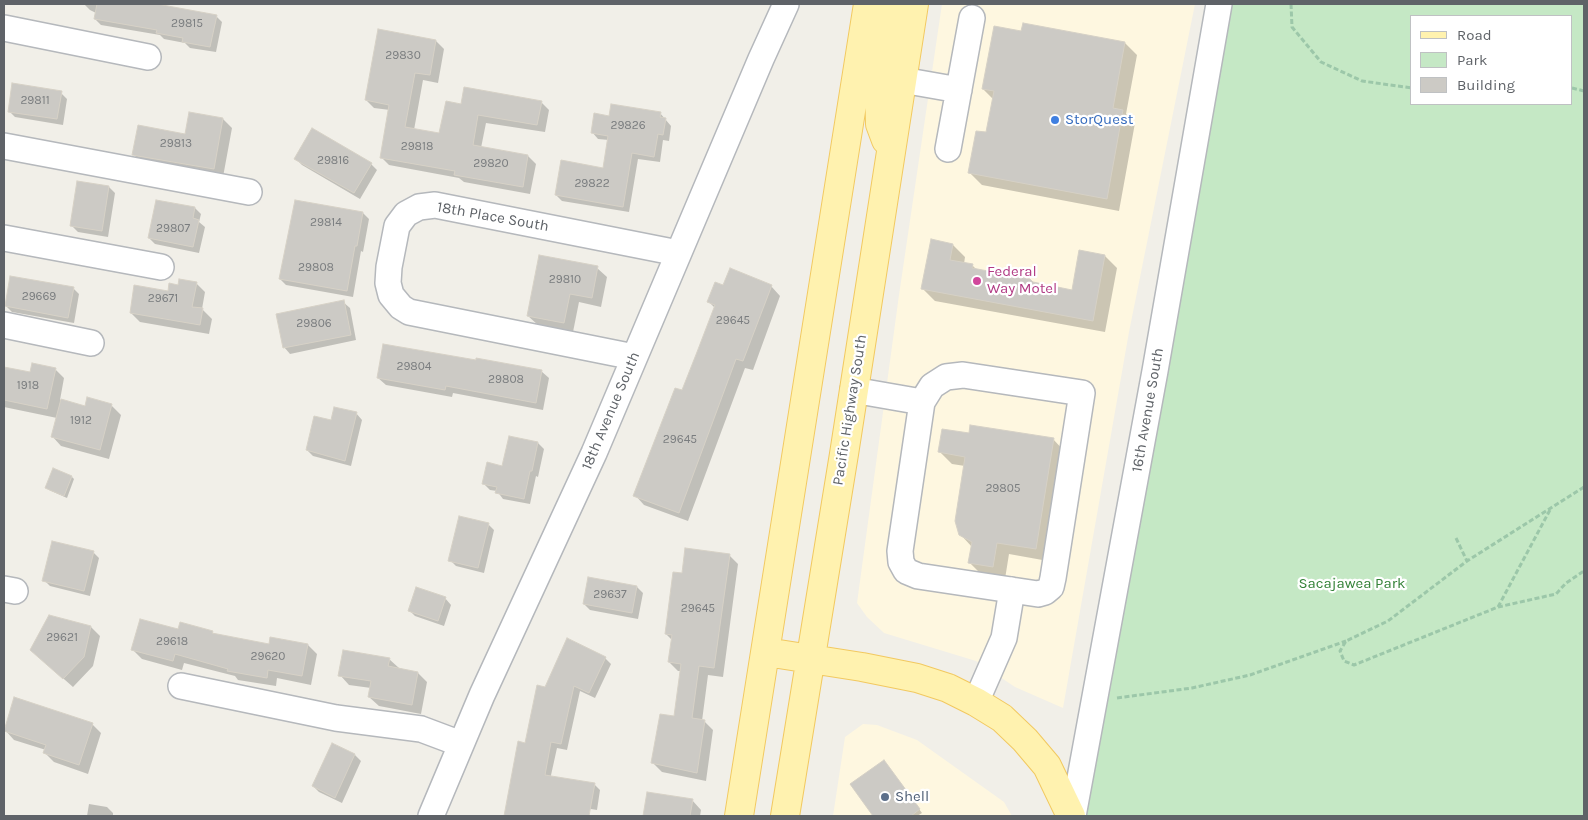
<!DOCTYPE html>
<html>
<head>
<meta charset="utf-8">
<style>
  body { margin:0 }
  #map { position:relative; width:1588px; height:820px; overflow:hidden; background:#f1efe8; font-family:Karla,sans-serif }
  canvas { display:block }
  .frame { position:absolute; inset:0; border:5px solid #5f6368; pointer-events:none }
  .legend { position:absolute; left:1410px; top:15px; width:162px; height:90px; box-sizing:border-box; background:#fff; border:1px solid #bfc1c3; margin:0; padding:6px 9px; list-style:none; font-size:15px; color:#5f6368 }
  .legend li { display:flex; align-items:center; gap:10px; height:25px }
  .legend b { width:25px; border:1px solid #bfc1c3 }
</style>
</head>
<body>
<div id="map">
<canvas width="1588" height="820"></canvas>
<div class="frame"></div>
<ul class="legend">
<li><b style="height:6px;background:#fff2af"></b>Road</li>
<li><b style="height:14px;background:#c5e8c5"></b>Park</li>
<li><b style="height:14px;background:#cccac5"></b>Building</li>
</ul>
</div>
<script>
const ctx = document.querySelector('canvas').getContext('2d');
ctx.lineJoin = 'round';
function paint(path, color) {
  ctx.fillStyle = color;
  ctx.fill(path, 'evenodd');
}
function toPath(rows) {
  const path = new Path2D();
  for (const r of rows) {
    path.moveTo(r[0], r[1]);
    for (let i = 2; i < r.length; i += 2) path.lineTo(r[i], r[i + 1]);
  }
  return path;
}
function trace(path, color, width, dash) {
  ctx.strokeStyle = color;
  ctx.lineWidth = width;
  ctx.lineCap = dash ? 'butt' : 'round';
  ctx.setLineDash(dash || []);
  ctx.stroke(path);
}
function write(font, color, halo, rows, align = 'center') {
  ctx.font = font + ' Karla,sans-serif';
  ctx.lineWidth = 4.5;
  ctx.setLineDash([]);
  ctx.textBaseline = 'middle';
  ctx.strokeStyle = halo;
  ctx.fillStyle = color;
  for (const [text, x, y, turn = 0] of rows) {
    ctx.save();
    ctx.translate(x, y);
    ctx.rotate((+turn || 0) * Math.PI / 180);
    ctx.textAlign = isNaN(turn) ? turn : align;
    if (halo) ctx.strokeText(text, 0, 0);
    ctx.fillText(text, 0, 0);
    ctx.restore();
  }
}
paint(toPath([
  [942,4,1195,4,1129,332,1063,708,1015,687,976,661,884,633,867,617,857,603,899,295],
  [863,724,877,725,917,740,1004,802,1012,816,833,816,845,737]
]), '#fef7e0');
paint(toPath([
  [1219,4,1584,4,1584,816,1073,816],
  [1412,16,1572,16,1572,104,1412,104]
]), '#c5e8c5');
paint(toPath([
  [84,4,148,4,216,16,222,22,216,52,190,48,185,43,164,39,160,35,101,25,95,19,96,13,90,10],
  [379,31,436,41,444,49,438,83,423,80,414,130,440,134,462,106,541,102,549,110,545,132,486,123,481,148,528,156,536,164,530,194,464,182,459,178,389,165,381,157,390,110,374,108,366,100],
  [1125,43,1137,55,1126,114,1135,123,1119,211,982,185,970,173,987,134,993,99,983,89],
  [61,93,67,99,63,125,15,117,9,111],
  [190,113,223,119,232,128,223,177,143,164,133,154,186,135],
  [660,113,671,126,669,141,663,140,660,162,638,159,629,212,562,201,556,195,604,169,609,140,598,139,592,132],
  [296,159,371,164,377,170,360,199,302,165],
  [109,187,115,193,108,237,78,232,72,226],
  [195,208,201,214,199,222,205,227,199,253,155,244,149,238],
  [363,213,369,219,363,252,361,251,353,297,286,285,280,279],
  [953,245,965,257,964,264,972,265,978,271,1073,291,1105,256,1117,268,1105,332,935,301,923,289],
  [597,268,607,277,601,307,579,302,573,332,538,325,528,316],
  [196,283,205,292,202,309,212,319,209,334,140,322,131,313,179,286],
  [724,286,771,286,780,296,753,370,745,368,688,521,644,505,635,495,683,392,715,308,709,302],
  [73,288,79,294,74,323,12,312,6,306],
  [343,302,350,308,356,340,290,354,284,347],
  [477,362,541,371,549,378,543,410,453,393,452,397,386,385,378,378],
  [4,368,31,374,55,369,64,378,60,400,86,407,111,405,121,415,109,459,61,446,52,436,57,418,4,407],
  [356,413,362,420,351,466,313,456,307,450],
  [970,435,1053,439,1065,452,1048,561,1009,554,1005,579,982,575,970,563,972,547,960,534,965,466,952,464,940,452],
  [538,443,544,449,538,477,536,476,530,504,503,499,497,491,490,490,484,484,503,467],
  [53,469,72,477,74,479,67,498,49,490,46,488],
  [488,524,494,530,484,573,456,566,450,560],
  [93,552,99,558,90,596,50,586,44,580],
  [729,555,738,564,723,677,708,675,702,721,704,721,713,730,706,781,662,772,653,763,675,717,681,671,678,671,669,662,672,640,666,634,683,575],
  [637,587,643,593,638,619,590,610,584,604],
  [445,598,451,605,444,626,415,616,409,610],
  [91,627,100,636,93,666,73,687,31,650],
  [179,630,212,632,215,635,270,645,308,645,317,654,311,685,277,678,276,686,238,680,235,676,184,663,182,670,142,659,133,650],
  [605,658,611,664,595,698,580,691,567,750,557,748,542,816,506,816,519,743,526,744,545,688],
  [389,659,399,668,418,673,427,682,421,714,379,706,369,697,371,688,349,685,340,675],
  [92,724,101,733,88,774,54,762,45,753,46,750,14,740,5,730],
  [332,744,355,755,361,761,342,803,319,792,313,786],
  [886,764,922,813,917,816,874,816,851,785],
  [594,784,600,790,597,810,579,807],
  [648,793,692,800,701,810,700,816,644,816],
  [89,804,107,807,113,813,113,816,116,816,87,816]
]), '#0003');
const building = toPath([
  [97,4,157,4,217,15,210,47,182,42,183,38,156,33,157,30,94,19,97,4],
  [1023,23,1125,42,1113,108,1123,110,1107,199,968,173,976,131,986,132,994,91,982,89,994,26,1021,31,1023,23],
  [378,29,436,40,430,75,415,73,405,127,439,133,446,101,461,104,464,87,542,101,537,125,478,115,473,145,528,155,523,187,454,175,455,171,380,158,389,105,365,100,378,29],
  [12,83,62,91,57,119,8,112,12,83],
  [611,104,661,112,660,117,666,118,663,135,658,134,654,157,632,153,623,207,555,195,561,160,603,168,608,136,591,133,594,113,609,116,611,104],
  [189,112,223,118,214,169,132,155,138,125,185,134,189,112],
  [312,128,372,163,354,193,294,159,312,128],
  [77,181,109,186,102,231,70,226,77,181],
  [156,200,195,207,193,218,199,220,193,247,148,238,156,200],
  [295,200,363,212,357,246,355,246,347,291,279,279,295,200],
  [931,239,953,244,950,260,973,264,972,268,1030,279,1033,282,1072,290,1079,250,1105,255,1093,321,921,289,931,239],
  [539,255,598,266,592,298,570,294,564,323,527,316,539,255],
  [730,268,772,285,743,361,736,359,679,513,633,496,675,388,682,390,697,352,715,305,707,302,715,282,723,285,730,268],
  [10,276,74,287,68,318,5,306,10,276],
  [179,279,197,282,192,307,203,308,200,325,130,313,134,285,168,291,169,283,178,285,179,279],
  [344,300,351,335,283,348,276,314,344,300],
  [383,344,476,360,476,358,542,370,536,403,446,386,445,390,377,378,383,344],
  [32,363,56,368,47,409,4,400,4,367,30,372,32,363],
  [87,397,112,404,100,450,51,437,61,399,85,406,87,397],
  [334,407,357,412,345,461,306,450,314,416,331,420,334,407],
  [970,425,1054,438,1036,549,997,543,993,567,968,563,972,542,959,535,955,521,965,457,938,452,942,429,969,433,970,425],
  [509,436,538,442,532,471,530,471,524,499,495,493,497,487,482,484,487,462,502,466,509,436],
  [53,468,72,476,64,496,45,488,53,468],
  [459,516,489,523,478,568,448,561,459,516],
  [52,541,94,551,84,591,42,581,52,541],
  [685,548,730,554,714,668,699,666,692,718,705,720,697,773,651,763,660,714,674,716,681,664,668,662,672,635,665,634,673,572,682,573,685,548],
  [588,577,637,586,632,613,583,604,588,577],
  [416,587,446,597,438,621,408,611,416,587],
  [49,615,91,626,84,657,63,679,30,650,49,615],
  [140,619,178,629,180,622,213,631,212,633,269,644,270,637,308,644,302,676,268,670,267,678,227,671,228,669,175,654,173,661,131,650,140,619],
  [567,638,606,657,589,693,574,686,561,744,551,742,545,775,595,783,589,816,504,816,518,741,525,743,537,685,545,687,567,638],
  [343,650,390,658,388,666,418,672,412,705,368,697,371,681,338,676,343,650],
  [14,697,93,723,79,765,43,753,46,745,4,731,14,697],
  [332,743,355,754,335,798,312,786,332,743],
  [884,760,920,809,911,816,873,816,850,784,884,760],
  [647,792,693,799,690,816,643,816,647,792]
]);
paint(building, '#cccac5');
trace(building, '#d6d1c6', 1);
const minor = toPath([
  [4,28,148,57],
  [902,80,959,90],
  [4,146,249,192],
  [948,149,972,18],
  [4,238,161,267],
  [4,325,91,343],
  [634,357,409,312,401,307,391,295,388,283,389,267,397,226,406,214,419,207,435,205,678,253],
  [853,390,922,402,900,551,901,562,906,571,918,576,1038,594,1045,592,1051,587,1053,578,1082,393,963,375,946,377,932,386,922,402],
  [4,589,15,591],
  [181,686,336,718,421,729,461,744],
  [976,702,1004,638,1012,590],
  [431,816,482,695,594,453,761,59,786,4],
  [1073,816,1155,371,1219,4]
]);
const major = toPath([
  [886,140,880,124,879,79,890,4],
  [766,652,862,667,917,678,948,688,976,702,1002,718,1025,740,1047,766,1071,816],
  [739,816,868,4],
  [785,816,844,454,914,4]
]);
trace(minor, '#b5b8bc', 28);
trace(major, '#f2c960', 30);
trace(toPath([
  [1291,4,1292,27,1321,62,1362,81,1412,88],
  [1572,88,1584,91],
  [1584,487,1467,561,1388,621,1346,641,1340,651,1344,661,1354,665,1498,607,1556,594,1566,583,1584,571],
  [1456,538,1467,561],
  [1498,607,1551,508],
  [1117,698,1192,688,1250,675,1346,641]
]), '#9cc7a9', 3, [5, 2.5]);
trace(minor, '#fff', 25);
trace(major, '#fff2af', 28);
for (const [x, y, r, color] of [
  [1055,120,5,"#3f7fe0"],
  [977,281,5,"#d1479c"],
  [885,797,5,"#5c6f8a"]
]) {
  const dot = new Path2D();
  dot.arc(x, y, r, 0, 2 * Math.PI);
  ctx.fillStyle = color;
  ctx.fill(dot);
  trace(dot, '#fff', 2);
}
write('12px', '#7a7d7f', null, [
  ["29815",187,24],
  ["29830",403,56],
  ["29811",35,101],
  ["29826",628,126],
  ["29813",176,144],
  ["29818",417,147],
  ["29816",333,161],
  ["29820",491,164],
  ["29822",592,184],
  ["29814",326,223],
  ["29807",173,229],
  ["29808",316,268],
  ["29810",565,280],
  ["29669",39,297],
  ["29671",163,299],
  ["29645",733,321],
  ["29806",314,324],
  ["29804",414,367],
  ["29808",506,380],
  ["1918",28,386],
  ["1912",81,421],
  ["29645",680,440],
  ["29805",1003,489],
  ["29637",610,595],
  ["29645",698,609],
  ["29621",62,638],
  ["29618",172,642],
  ["29620",268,657]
]);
write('15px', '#366cbe', '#fff', [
  ["StorQuest",1065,120]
], 'left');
write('15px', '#5f6368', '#fff', [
  ["18th Place South",493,217,10],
  ["Pacific Highway South",850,410,-81],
  ["16th Avenue South",1148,410,-80],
  ["18th Avenue South",611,411,-67]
]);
write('15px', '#b23c85', '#fff', [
  ["Federal",987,272],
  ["Way Motel",987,289]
], 'left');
write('15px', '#348238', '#fff', [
  ["Sacajawea Park",1352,584]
]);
write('15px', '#4e5e75', '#fff', [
  ["Shell",895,797]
], 'left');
</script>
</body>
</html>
